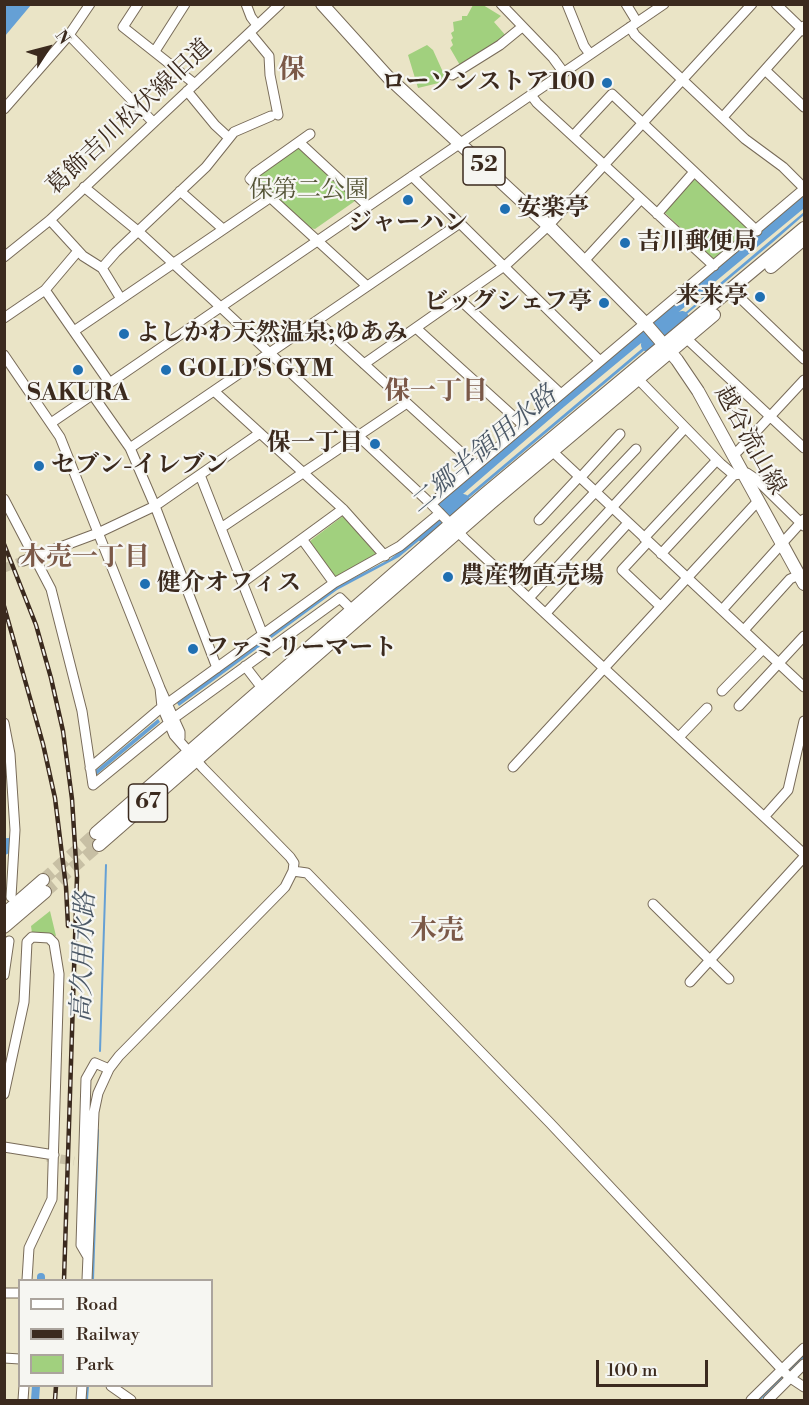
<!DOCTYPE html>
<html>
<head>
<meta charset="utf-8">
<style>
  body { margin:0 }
  #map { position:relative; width:809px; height:1405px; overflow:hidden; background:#eae4c6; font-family:"Libre Bodoni",serif }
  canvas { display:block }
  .frame { position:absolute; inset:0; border:6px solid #3b2a1e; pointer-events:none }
  .legend { position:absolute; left:18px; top:1279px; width:195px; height:108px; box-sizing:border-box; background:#f6f6f2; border:2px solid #aba49d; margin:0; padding:8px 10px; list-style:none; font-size:18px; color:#3b2a1e }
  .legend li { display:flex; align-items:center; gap:12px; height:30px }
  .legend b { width:30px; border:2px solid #aba49d }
  .north { position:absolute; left:18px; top:18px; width:60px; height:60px; -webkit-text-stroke:4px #f6f6f2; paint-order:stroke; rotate:54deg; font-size:16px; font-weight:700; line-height:24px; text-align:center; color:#3b2a1e }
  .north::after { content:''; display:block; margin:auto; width:21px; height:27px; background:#3b2a1e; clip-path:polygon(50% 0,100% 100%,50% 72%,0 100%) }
  .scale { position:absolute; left:596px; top:1360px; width:112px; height:27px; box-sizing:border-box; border:3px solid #3b2a1e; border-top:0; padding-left:8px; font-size:18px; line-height:21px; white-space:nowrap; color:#3b2a1e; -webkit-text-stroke:4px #f6f6f2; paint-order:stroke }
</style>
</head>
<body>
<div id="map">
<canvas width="809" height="1405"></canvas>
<div class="frame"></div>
<ul class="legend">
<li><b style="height:8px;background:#fff"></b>Road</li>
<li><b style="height:8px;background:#3b2a1e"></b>Railway</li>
<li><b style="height:16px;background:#a1d07e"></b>Park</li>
</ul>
<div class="north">N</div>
<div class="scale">100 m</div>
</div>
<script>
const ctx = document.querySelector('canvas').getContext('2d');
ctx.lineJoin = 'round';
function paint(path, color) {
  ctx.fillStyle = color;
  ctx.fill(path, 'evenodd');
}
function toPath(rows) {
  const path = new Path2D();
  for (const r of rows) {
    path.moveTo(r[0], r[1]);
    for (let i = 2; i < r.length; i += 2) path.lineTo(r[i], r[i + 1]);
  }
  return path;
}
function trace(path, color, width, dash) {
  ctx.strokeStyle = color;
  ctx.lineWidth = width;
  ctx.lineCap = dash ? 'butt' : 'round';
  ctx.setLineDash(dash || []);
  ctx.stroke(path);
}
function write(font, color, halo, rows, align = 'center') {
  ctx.font = font + ' "Libre Bodoni","Noto Serif JP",serif';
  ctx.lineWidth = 4.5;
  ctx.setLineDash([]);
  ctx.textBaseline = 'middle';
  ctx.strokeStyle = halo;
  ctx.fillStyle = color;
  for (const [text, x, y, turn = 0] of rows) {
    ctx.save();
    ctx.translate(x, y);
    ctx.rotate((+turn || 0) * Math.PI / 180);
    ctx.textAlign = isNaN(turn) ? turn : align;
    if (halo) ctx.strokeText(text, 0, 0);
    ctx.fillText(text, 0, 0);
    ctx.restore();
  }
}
paint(toPath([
  [473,5,483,5,501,16,494,22,507,37,461,67,450,48,453,45,451,40,453,38,451,33,454,31,453,22,462,20,462,16,467,16],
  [427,45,433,50,447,81,418,88,408,55],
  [297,147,301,147,355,196,355,201,315,229,310,228,257,179,257,176],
  [693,180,696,180,750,229,717,259,712,258,663,211],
  [343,516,377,555,335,577,310,541],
  [50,911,56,936,32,933,31,926]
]), '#a1d07e');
paint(toPath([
  [5,4,31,5,5,36,4,5],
  [804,212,804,215,772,243,669,329,667,328],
  [651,341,653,343,451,513,449,511],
  [435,524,437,526,399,557,337,590,179,706,177,703,220,671,336,587,390,559],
  [158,719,160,722,95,776,94,772]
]), '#65a0d5');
trace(toPath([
  [100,1051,106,865],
  [93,1280,98,1130],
  [789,1371,804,1356],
  [87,1400,88,1386],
  [759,1400,784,1375]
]), '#65a0d5', 2);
trace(toPath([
  [41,1280,41,1277],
  [35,1400,36,1386]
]), '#65a0d5', 8);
trace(toPath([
  [648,345,682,318],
  [443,502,559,402,804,199],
  [423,535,463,501],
  [4,848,8,845]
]), '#65a0d5', 14);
trace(toPath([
  [4,568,23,561],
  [47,1157,74,1161]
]), '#c7bfa4', 9, [9, 4.5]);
trace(toPath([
  [43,880,96,833],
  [45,892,99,845]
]), '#c7bfa4', 12, [12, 6]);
const minor = toPath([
  [90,4,69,35,153,122],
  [138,4,123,27,195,84],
  [246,4,251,17,257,25],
  [501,4,553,58,564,73],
  [567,4,584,46,590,54],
  [626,4,637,22],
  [776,4,804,31],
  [630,27,635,35,745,139,783,167,804,188],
  [250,33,269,56,270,75,278,115],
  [155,51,185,4],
  [765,70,804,107],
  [452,75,500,45,522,27],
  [187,91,215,125,228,137],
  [531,95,537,103,714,266],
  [4,109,69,35],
  [723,117,804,26],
  [310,134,255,173,250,179,367,286],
  [573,136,612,94,757,231],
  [299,142,368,206],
  [412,176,600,361],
  [84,187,139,232,213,300,431,504,465,539,804,854],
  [180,191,223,229],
  [657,214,694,172],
  [50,220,83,256,102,268,116,252,206,167,234,132,271,116],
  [4,257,50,220,280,4],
  [584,261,641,199],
  [102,268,121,299],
  [45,290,109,382],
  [737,295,804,359],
  [458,298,561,394],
  [4,318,45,290,78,251],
  [317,321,476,466],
  [416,328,523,425],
  [74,331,271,197],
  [687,339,804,448],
  [4,355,60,437,160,688,180,732,180,738],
  [364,364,507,264,548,226,752,4],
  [639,380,721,464,734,475,747,473,756,479,804,526],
  [214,391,343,509,385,556],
  [92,394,130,448,155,506,217,668],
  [51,423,664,4],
  [130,448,460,223],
  [552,451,804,687],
  [732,454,738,451,804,380],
  [200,475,263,635],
  [580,478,620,434],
  [4,499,51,589,82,711,93,785,169,723],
  [431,504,804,189],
  [539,520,579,477],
  [221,528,407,403],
  [644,538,717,460],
  [302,539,334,583],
  [648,542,622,570,660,606],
  [661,554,734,475],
  [23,561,98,533,155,506,260,433],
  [511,581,636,449],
  [243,582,343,509],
  [529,598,685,428],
  [722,610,804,519],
  [546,613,628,523],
  [744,630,790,579,799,575],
  [245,666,262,688],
  [722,691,763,649],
  [168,703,334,583,400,546,440,513],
  [739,706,804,636],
  [174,718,340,598,353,611],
  [4,723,10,754,15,830,11,897],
  [679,737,707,708],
  [513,767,758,501],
  [90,768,162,707],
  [764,817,788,790,804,721],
  [293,871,307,873,550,1123,789,1377,804,1387],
  [653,904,729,979],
  [4,975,9,941],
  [690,982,804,857],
  [4,1094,24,1002,27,942,32,937,49,938,54,943,59,974,52,1199,29,1248,27,1280],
  [4,1147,54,1155],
  [88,1257,81,1245,86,1079,95,1063,109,1069],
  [87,1280,94,1112,98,1093,109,1069,119,1056,285,887,293,871,294,863,290,857,203,768,174,735,162,707,160,688],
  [4,1293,20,1293],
  [4,1358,20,1359],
  [111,1386,131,1400],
  [23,1400,24,1386],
  [81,1400,82,1386],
  [751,1400,804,1348],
  [768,1400,804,1364]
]);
const major = toPath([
  [322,4,388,77,553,230,645,323,677,360,698,391,804,584],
  [771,267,804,239],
  [96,833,485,494,804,228],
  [99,845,491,503,714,315],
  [4,914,43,880],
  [4,927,45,892]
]);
trace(minor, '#786b59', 11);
trace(major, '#786b59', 14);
trace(minor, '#fff', 9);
trace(major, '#fff', 12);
const rail = toPath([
  [4,544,36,625,51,678,63,731,72,799,77,877,64,1280],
  [4,606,43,744,55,798,66,887,68,926],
  [55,1400,56,1386]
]);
trace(rail, '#3b2a1e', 4.5);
trace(rail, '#f6f6f2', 2, [7]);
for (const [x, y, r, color] of [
  [607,83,6,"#1f6fb2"],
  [408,200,6,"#1f6fb2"],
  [505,209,6,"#1f6fb2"],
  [625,243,6,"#1f6fb2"],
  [760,297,6,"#1f6fb2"],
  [604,303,6,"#1f6fb2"],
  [124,334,6,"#1f6fb2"],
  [78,370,6,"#1f6fb2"],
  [166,370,6,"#1f6fb2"],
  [375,444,6,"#1f6fb2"],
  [39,466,6,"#1f6fb2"],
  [448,577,6,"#1f6fb2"],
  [145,584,6,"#1f6fb2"],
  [193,649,6,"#1f6fb2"]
]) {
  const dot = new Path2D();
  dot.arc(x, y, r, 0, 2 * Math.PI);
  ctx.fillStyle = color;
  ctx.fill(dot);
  trace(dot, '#f6f6f2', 2);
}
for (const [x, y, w] of [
  [484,166,42],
  [148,803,39]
]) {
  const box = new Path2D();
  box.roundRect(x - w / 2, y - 19, w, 38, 4.5);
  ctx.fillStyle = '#f6f6f2';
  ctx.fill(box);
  trace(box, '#3b2a1e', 1.5);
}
write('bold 22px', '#3b2a1e', null, [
  ["52",484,166],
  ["67",148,803]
]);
write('bold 24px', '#3b2a1e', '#f6f6f2', [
  ["ローソンストア100",595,83,"right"],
  ["安楽亭",517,209],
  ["ジャーハン",408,224,"center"],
  ["吉川郵便局",637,243],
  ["来来亭",748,297,"right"],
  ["ビッグシェフ亭",592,303,"right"],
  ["よしかわ天然温泉;ゆあみ",136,334],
  ["GOLD'S GYM",178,370],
  ["SAKURA",78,394,"center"],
  ["保一丁目",363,444,"right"],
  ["セブン-イレブン",51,466],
  ["農産物直売場",460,577],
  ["健介オフィス",157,584],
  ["ファミリーマート",205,649]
], 'left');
write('24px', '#3b2a1e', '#f6f6f2', [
  ["葛飾吉川松伏線旧道",130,118,-43],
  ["越谷流山線",749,441,61]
]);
write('24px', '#545436', '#f6f6f2', [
  ["保第二公園",309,191]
]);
write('bold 26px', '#7b5948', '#f6f6f2', [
  ["保一丁目",436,393],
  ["木売一丁目",85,559]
]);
write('italic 26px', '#4c5967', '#f6f6f2', [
  ["二郷半領用水路",484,451,-40],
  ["高久用水路",85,957,-88]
]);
write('bold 27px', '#7b5948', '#f6f6f2', [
  ["保",292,72],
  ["木売",437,933]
]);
</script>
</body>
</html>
